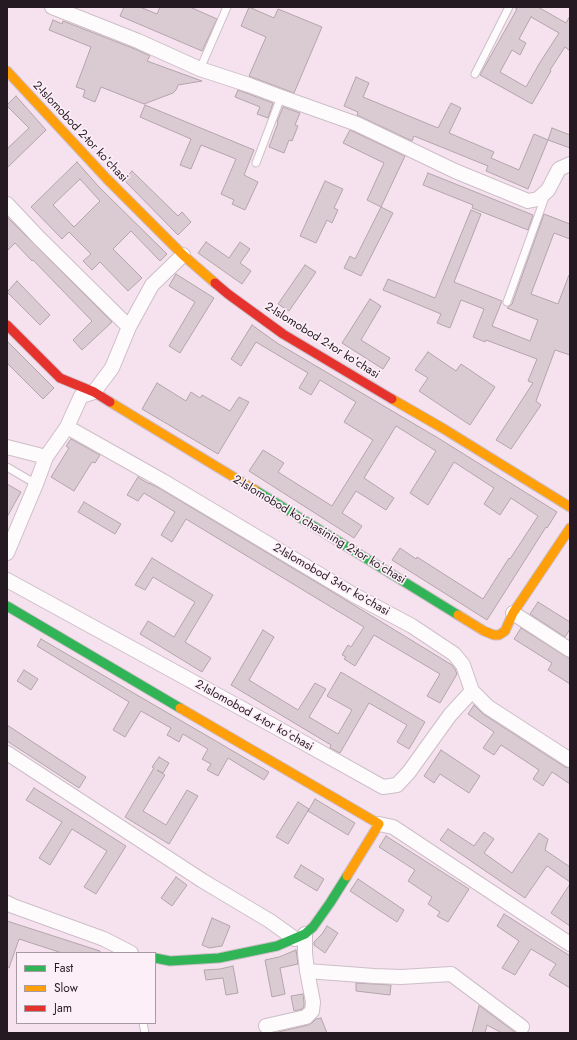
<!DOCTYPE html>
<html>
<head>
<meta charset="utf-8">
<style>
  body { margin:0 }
  #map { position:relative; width:577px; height:1040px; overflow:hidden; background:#f5e2ee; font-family:Jost,sans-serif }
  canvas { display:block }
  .frame { position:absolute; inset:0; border:8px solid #261a22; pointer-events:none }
  .legend { position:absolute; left:16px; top:952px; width:140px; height:72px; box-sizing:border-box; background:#fdeff7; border:1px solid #a79aa2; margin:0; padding:5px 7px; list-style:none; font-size:12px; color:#261a22 }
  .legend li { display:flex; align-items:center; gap:8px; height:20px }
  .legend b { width:20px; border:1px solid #a79aa2 }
</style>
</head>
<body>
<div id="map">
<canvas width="577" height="1040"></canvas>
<div class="frame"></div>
<ul class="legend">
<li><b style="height:5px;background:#30b455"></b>Fast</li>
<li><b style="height:5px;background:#ff9f0a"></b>Slow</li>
<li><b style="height:5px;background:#e5322d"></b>Jam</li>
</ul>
</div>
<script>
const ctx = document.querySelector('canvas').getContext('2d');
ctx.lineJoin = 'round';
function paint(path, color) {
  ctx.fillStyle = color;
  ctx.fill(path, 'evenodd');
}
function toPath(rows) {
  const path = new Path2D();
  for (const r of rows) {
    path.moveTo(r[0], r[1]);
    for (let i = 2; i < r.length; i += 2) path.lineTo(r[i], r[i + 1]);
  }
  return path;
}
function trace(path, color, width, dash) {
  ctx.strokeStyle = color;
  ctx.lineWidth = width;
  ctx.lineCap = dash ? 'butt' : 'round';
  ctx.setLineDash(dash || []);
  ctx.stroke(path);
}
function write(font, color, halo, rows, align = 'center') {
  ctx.font = font + ' Jost,sans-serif';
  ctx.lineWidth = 3.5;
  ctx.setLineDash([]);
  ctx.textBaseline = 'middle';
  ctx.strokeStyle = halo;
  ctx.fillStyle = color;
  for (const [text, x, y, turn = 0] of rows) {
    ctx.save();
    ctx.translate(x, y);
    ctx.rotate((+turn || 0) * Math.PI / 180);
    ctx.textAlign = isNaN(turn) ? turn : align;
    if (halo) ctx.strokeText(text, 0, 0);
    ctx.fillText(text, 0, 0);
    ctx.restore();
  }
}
const building = toPath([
  [124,7,140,7,157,14,160,7,190,7,217,19,202,51,120,16,124,7],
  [249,7,274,18,278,9,322,27,294,93,249,76,266,37,241,26,249,7],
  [514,7,538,7,566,23,570,16,570,51,565,47,550,70,551,71,532,104,480,75,517,9,514,7],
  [531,17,559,33,539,64,526,87,500,72,512,50,520,55,526,43,519,39,531,17],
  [53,20,62,24,63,21,135,49,150,56,147,61,202,81,178,85,176,90,173,93,144,104,101,87,95,102,83,97,85,90,76,87,91,47,49,30,53,20],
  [356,77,369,83,363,97,438,128,451,103,461,108,449,133,494,152,491,158,519,170,534,134,548,140,528,189,486,171,488,166,414,136,412,141,357,115,358,112,344,106,356,77],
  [238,90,273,103,268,118,257,114,260,107,235,97,238,90],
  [16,96,46,130,7,168,7,149,29,128,7,106,7,105,16,96],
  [145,105,254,150,244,175,258,182,245,210,232,204,234,200,221,194,236,159,201,145,191,169,180,165,191,139,140,117,145,105],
  [283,107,300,113,295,125,298,126,292,141,289,140,284,153,269,147,278,123,277,122,283,107],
  [552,128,570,135,570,148,548,140,552,128],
  [350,130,405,156,381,207,367,200,384,163,343,143,350,130],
  [77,162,99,187,167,254,160,261,131,231,113,249,142,278,128,291,100,262,92,270,83,261,91,254,69,232,62,239,31,207,77,162],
  [80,179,100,201,74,227,53,205,80,179],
  [132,171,178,216,182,212,191,222,178,235,124,180,132,171],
  [428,173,533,215,528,230,472,208,473,205,423,185,428,173],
  [325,181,343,189,334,208,338,210,332,223,327,220,316,243,300,236,325,181],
  [381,207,393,213,361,276,344,268,350,256,355,259,381,207],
  [471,210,481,214,454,282,502,301,492,326,530,341,538,320,507,308,512,304,544,214,570,224,570,239,554,233,531,294,558,304,569,275,570,275,570,355,555,350,536,401,541,405,511,449,496,440,533,383,528,381,537,359,486,340,485,342,473,337,484,309,461,300,450,328,437,323,441,314,383,290,388,279,435,298,471,210],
  [7,217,112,322,82,350,73,340,92,321,33,260,32,261,15,243,7,251,7,217],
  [206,242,229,258,240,242,250,249,240,263,251,271,242,284,198,253,206,242],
  [305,265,316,272,289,311,278,304,305,265],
  [176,274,214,298,180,353,169,346,195,302,169,286,176,274],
  [17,281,50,315,40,325,7,292,17,281],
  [370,299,381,306,361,340,390,358,383,369,342,343,370,299],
  [252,325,277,343,438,438,557,512,547,528,546,527,487,620,392,560,400,548,416,559,417,557,483,599,509,558,510,559,538,516,511,498,500,515,484,504,494,488,454,462,428,505,410,493,436,451,396,426,364,478,394,498,386,510,356,491,342,513,362,526,354,538,249,471,263,450,284,463,278,472,332,506,373,440,344,422,356,402,320,380,311,395,299,388,308,373,256,342,241,366,231,359,252,325],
  [7,341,54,388,43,399,7,363,7,341],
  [428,352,456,371,461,364,495,387,470,425,419,391,428,378,415,370,428,352],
  [157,383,186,401,191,392,200,398,202,395,230,411,239,397,249,402,218,454,142,409,157,383],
  [71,439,100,455,95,463,92,462,74,491,51,477,69,448,66,446,71,439],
  [138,477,149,484,149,483,159,488,321,585,452,665,455,669,457,674,440,703,427,696,440,674,374,635,355,666,344,659,346,657,342,655,348,645,351,647,364,627,186,519,172,542,161,535,175,512,144,493,138,501,127,495,138,477],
  [7,484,21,492,7,517,7,484],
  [84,502,121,524,115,534,78,512,84,502],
  [152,558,213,595,185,642,211,658,202,672,140,634,148,621,174,637,195,602,153,577,145,590,135,585,152,558],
  [538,602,570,622,570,629,565,637,530,614,538,602],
  [521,628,570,659,570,684,548,670,552,663,514,639,521,628],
  [263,630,274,637,249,680,298,710,315,683,326,689,309,717,338,734,352,710,327,696,341,672,425,722,409,749,397,742,407,725,369,703,340,753,330,748,331,745,231,685,263,630],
  [41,639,269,772,264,780,228,758,218,776,207,770,211,764,202,759,208,749,183,734,179,742,167,735,171,728,141,711,125,737,113,730,129,702,37,646,41,639],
  [24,670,38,679,31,690,17,681,24,670],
  [474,705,483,714,565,767,570,768,570,784,552,772,543,786,533,779,539,770,501,745,494,755,483,748,494,732,468,714,474,705],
  [7,725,86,777,79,788,7,741,7,725],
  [441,750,480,776,469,793,440,774,434,783,424,776,441,750],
  [159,757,169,763,163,773,157,770,165,775,143,811,166,825,187,790,198,796,169,844,125,817,154,768,152,767,159,757],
  [34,788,126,846,96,894,84,887,107,851,72,829,50,865,39,858,62,822,26,800,34,788],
  [315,799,355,823,348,835,308,811,315,799],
  [298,802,309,809,288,844,276,837,298,802],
  [448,829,474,846,484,832,494,839,484,853,512,873,539,833,548,839,545,850,570,867,570,882,547,866,525,898,440,840,448,829],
  [386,836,469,889,448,922,437,916,440,912,428,904,432,897,408,881,415,870,379,847,386,836],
  [301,865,324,879,317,891,294,877,301,865],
  [176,877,187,885,172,906,161,898,176,877],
  [358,879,404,910,397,922,350,891,358,879],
  [570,884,570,926,551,913,570,884],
  [504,914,570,956,570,988,549,975,556,964,531,949,515,975,502,968,519,941,497,926,504,914],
  [212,918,230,926,222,946,209,948,202,945,212,918],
  [7,921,100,951,100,953,62,953,19,939,9,968,7,967,7,921],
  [327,926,338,933,325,953,314,945,314,942,322,934,327,926],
  [296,950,298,964,280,968,285,994,272,997,265,960,279,957,296,950],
  [233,966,238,993,226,995,223,978,206,980,204,970,220,969,233,966],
  [356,983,391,985,390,995,356,991,356,983],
  [303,994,304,1002,304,1007,302,1009,294,1011,291,996,303,994],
  [479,1006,480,1006,516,1033,502,1033,487,1025,485,1033,472,1033,479,1006],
  [321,1018,327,1033,274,1033,308,1025,312,1023,316,1019,321,1018]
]);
paint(building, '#dacad1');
trace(building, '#b3a4ab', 1);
const lane = toPath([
  [200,69,227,7],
  [475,74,509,7],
  [256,163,281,97],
  [507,302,545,197],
  [7,467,36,484],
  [143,1023,145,1033]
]);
const street = toPath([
  [52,7,138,41,200,69,249,85,281,97,357,124,455,171,528,201,538,199,548,190,559,169,570,164],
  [7,204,39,238,129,327],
  [67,427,163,481,354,595,412,626,454,654,463,665,472,691,488,707,570,760],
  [7,447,46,457],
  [7,553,36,484,46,457,67,427,81,396,94,392,112,368,129,327,152,285,183,255],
  [7,580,272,725,383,787,397,785,409,772,450,715,472,691],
  [513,613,570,650],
  [7,753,203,881,270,921,295,939],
  [379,824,393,827,570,944],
  [7,903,13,906,104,939,131,953],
  [307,971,374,976,401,977,451,974,522,1027],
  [266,1026,306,1017,312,1011,313,1002,307,971,305,953,305,934]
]);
const fast = toPath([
  [255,490,458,615],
  [7,606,180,708],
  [155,958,170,961,219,958,277,946,305,934,313,927,330,903,347,876]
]);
const slow = toPath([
  [7,71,107,179,183,255,215,283],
  [392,399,444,429,570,507],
  [110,402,255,490],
  [458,615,484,631,494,635,499,635,505,631,513,613,570,528],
  [180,708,379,824,347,876]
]);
const jam = toPath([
  [215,283,228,294,283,334,392,399],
  [7,325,60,378,94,392,110,402]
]);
trace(lane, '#cdbec8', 9);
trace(street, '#cdbec8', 16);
trace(fast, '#cdbec8', 11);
trace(slow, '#cdbec8', 11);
trace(jam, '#cdbec8', 11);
trace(lane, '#fefbfc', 7);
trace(street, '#fefbfc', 14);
trace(fast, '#30b455', 9);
trace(slow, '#ff9f0a', 9);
trace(jam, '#e5322d', 9);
write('12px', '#261a22', '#fdeff7', [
  ["2-Islomobod 2-tor koʻchasi",80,132,47],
  ["2-Islomobod 2-tor koʻchasi",322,341,32],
  ["2-Islomobod koʻchasining 2-tor koʻchasi",319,530,31],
  ["2-Islomobod 3-tor koʻchasi",331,580,30],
  ["2-Islomobod 4-tor koʻchasi",254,716,29]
]);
</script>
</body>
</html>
